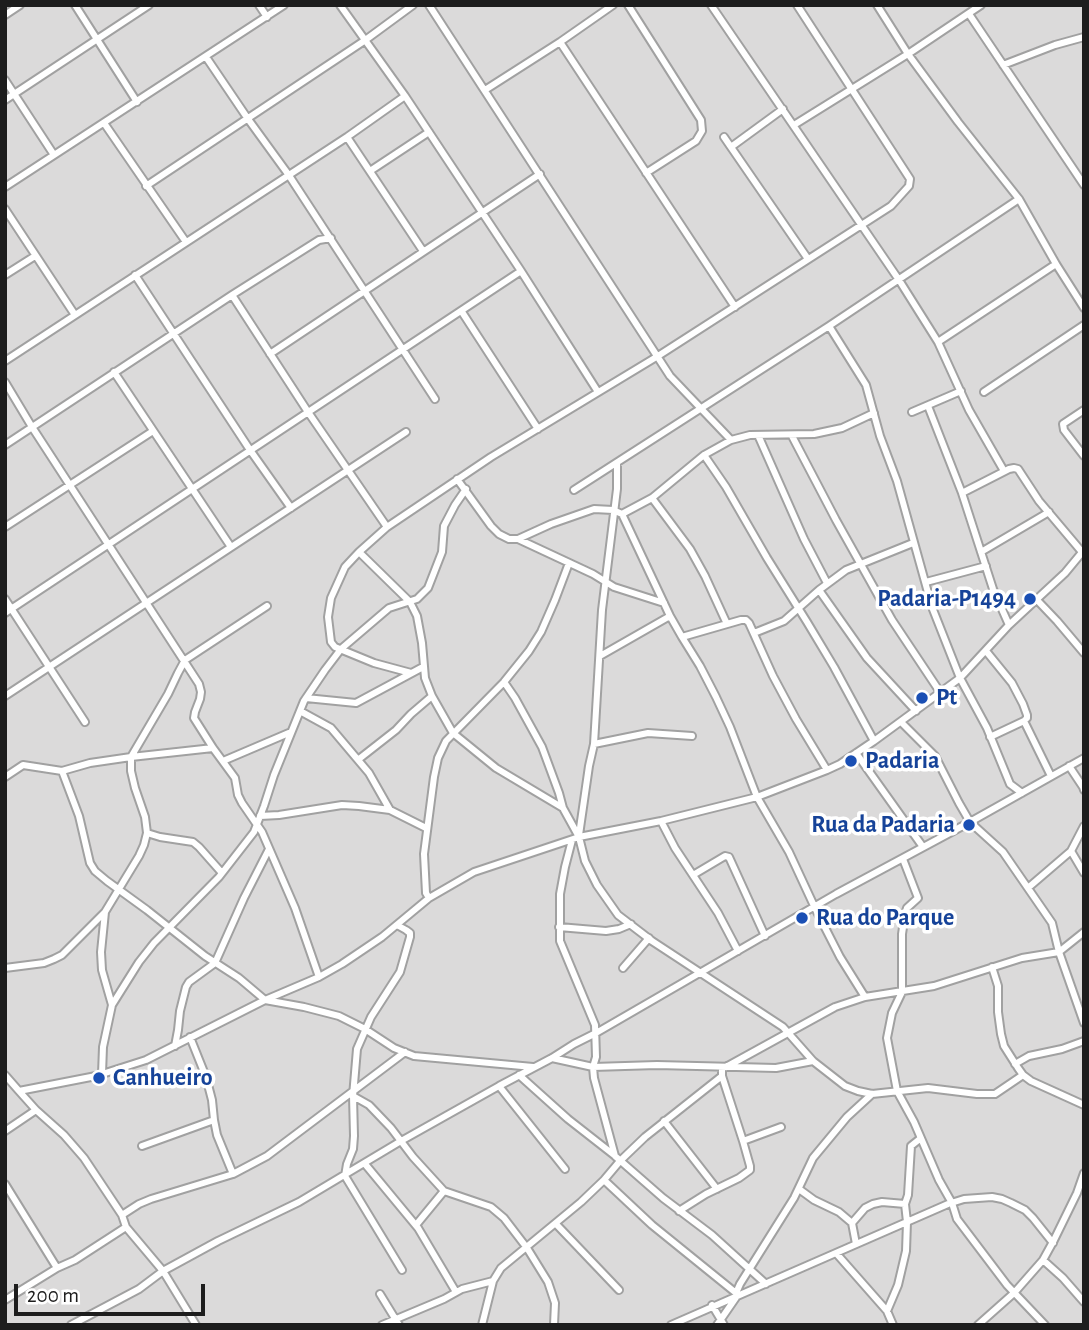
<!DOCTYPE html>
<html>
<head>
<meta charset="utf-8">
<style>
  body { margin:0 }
  #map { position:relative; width:1089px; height:1330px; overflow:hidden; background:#eeeae4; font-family:"Alegreya Sans",sans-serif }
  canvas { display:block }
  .frame { position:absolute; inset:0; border:7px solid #1d1d1d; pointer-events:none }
  .scale { position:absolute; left:14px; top:1284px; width:191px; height:32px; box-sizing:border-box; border:4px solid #1d1d1d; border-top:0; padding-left:9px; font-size:21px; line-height:24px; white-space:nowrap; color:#1d1d1d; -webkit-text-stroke:5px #fff; paint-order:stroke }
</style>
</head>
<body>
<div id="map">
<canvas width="1089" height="1330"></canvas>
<div class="frame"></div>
<div class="scale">200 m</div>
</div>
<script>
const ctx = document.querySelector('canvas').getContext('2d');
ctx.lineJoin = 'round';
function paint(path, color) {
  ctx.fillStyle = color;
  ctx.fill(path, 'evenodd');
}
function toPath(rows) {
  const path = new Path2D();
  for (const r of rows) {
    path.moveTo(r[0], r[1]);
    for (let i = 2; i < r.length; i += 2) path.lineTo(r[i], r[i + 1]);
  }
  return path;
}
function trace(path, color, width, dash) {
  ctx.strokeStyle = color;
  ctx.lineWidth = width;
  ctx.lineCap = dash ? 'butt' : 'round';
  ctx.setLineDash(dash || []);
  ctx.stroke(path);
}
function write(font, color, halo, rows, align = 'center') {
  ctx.font = font + ' "Alegreya Sans",sans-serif';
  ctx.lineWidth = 7;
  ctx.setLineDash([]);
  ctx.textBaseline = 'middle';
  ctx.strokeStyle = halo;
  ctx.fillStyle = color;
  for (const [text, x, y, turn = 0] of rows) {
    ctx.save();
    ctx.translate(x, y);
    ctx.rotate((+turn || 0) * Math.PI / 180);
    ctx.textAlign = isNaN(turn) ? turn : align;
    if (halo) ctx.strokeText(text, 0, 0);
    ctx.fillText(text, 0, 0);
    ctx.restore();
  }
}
paint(toPath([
  [5,5,1084,5,1084,1325,5,1325]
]), '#dbdada');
const minor = toPath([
  [75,5,137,102],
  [259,5,267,17],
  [340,5,405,96,521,271,598,392],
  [429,5,670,376,731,440],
  [628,5,701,120,702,131,696,141,646,173],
  [711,5,899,280,938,342,969,410,1004,471],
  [877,5,908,54,958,122,1019,199,1056,264,1084,308],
  [969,14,1084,185],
  [5,15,20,5],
  [560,42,735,307],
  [206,57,248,119,288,174,435,399],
  [1003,65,1055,45,1084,37],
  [5,80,54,155],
  [485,90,560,42,613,5],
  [5,100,149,5],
  [104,123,186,242],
  [794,125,908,54,981,5],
  [347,137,423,251],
  [724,137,808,259],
  [731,147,783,109],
  [370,171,429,132],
  [146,186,364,41,413,5],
  [5,187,284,5],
  [5,209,75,315],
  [5,275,35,256],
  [135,275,250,450,291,508],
  [232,295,308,412,387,527],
  [462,312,538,429],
  [829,326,866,385,880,436,897,481,932,607,960,678,987,728,1010,784,1022,793],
  [938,342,1056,264],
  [270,354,540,174],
  [5,361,347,137,405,96],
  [114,372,231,547],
  [5,382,32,427,199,684,201,692,200,699,195,712,194,718,213,748,235,778,238,795,242,803,262,832,295,908,319,977],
  [984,392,1084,325],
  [928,406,962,493,993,589,1009,625],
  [1084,410,1063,424,1064,430,1084,456],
  [912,412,961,391],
  [758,435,804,539,827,583],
  [792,436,836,520,892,620,940,692],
  [5,445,232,295,319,240,331,238],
  [704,455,726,487,767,558,807,622,834,667,874,741],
  [457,479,491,526,499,534,509,539,518,539,551,524,594,509,613,510,622,514,652,498,704,455,731,440,750,435,814,434,842,428,874,413],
  [574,490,829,326,1019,199],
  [962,493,1009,469,1014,468,1018,469,1039,501,1082,552],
  [652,498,690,549,705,576,727,624],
  [622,514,670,616,682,637,700,666,716,697,730,727,757,797,789,852,815,908,840,957,865,997],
  [5,527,153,431],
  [518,539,593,574,614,587,664,603],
  [359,552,410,602,417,616,422,643,425,678,432,696,453,733,496,768,563,808,579,837,585,861,597,885,618,915,652,941,783,1027,813,1061,845,1086,858,1091,872,1094,928,1088,977,1094,995,1094,1023,1075],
  [981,552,1049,512],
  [926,582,986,566],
  [819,590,867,658,916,711],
  [5,599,85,722],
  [1037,600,1057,621,1084,653],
  [5,613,521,271],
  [754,633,784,621,819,590,846,570,913,543],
  [682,637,741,620,746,620,749,623,773,676,796,719,827,770],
  [986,651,1012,683,1023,704,1027,715,1027,718,1024,721,1051,776],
  [600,656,670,616],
  [411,673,374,663,335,647,331,642,328,617,331,598,345,567,359,552,387,527,491,457,658,356,891,206,909,186,910,179,797,5],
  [504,682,515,698,542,747,559,793,563,808],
  [5,696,406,432],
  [306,698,356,703,423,667],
  [300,711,331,728,369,773,390,810],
  [901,722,935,756,959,803,970,822,1003,852,1052,923,1059,952,1084,1023],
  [990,737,1024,721],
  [594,744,648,733,692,736],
  [856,753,923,847],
  [359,759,396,730,411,714,432,696],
  [223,761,291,732],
  [1069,766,1083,787,1084,790],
  [62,771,79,816,90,863,95,871,107,881,147,910,205,956,239,978,265,1000,304,1007,339,1016,365,1029,394,1048,414,1056,533,1067],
  [5,777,23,765,62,771,90,763,131,757,213,748],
  [260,816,279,815,342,805,359,806,390,810,426,828],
  [661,821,675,848,718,913,738,951],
  [147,833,160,837,193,842,199,847,222,873],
  [579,835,589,766,594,744,602,610,617,489,617,463],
  [572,840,565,867,560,894,560,941,595,1025,596,1057,593,1067,594,1078,615,1156,663,1198,712,1235,766,1284],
  [1071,851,1084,873],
  [903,859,918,898,907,908,905,914,902,934,902,992,892,1013,887,1038,897,1091,914,1122,939,1180,952,1203,957,1219,1007,1285,1045,1325],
  [693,875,725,856,729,857,765,936],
  [1029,887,1071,851,1084,826],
  [429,898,426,893,424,854,434,777,438,758,446,741,504,682,529,651,541,632,555,600,569,563],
  [397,925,406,930,410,933,410,937,400,972,371,1017,357,1049,353,1096,354,1136,353,1149,347,1164,345,1176,402,1270],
  [559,927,606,931,619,929,631,924],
  [992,967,998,986,998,1012,1001,1034,1004,1046,1018,1068,1023,1075,1031,1081,1084,1105],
  [5,968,44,963,54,959,62,955,105,912],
  [623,968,649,938],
  [112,1005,102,970,101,952,105,912,139,856,144,845,147,833,145,817,135,788,131,771,131,757,168,694,178,673,185,660,267,606],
  [190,1037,206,1077,212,1100,214,1120,217,1135,233,1174],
  [175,1046,178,1030,180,1011,186,987,189,982,215,963,244,898,269,849],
  [552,1058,593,1067,657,1065,776,1068,813,1061],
  [1015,1064,1029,1056,1062,1049,1084,1041],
  [726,1067,835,1007,865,997,934,986,1022,958,1059,952,1084,932],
  [102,1074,103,1047,112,1005,139,962,154,943,219,877,254,832,264,806,274,775,304,701,325,670,341,649,389,608,417,599,428,588,442,552,444,526,455,505,466,489],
  [5,1075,19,1091,96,1076,146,1060,265,1000,319,977,342,964,382,937,429,898,474,872,579,837,661,821,757,797,827,770,840,764,874,741,960,678,1009,625,1065,573,1084,550],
  [519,1075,568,1119,614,1155],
  [499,1086,565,1169],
  [19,1091,36,1110,64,1135,84,1158,122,1215,126,1227,163,1271,196,1325],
  [353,1096,369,1105,391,1128,413,1157,444,1191,491,1207,504,1218,527,1248,548,1282,555,1303,554,1325],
  [664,1121,717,1189],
  [5,1131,36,1110],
  [743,1141,781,1127],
  [142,1146,214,1120],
  [365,1164,418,1228,456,1292],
  [604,1180,652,1225,736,1293],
  [5,1184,57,1268],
  [799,1189,814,1200,839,1212,852,1223],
  [679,1211,706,1194,739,1178,750,1170,750,1166,743,1141,722,1076,722,1067],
  [122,1215,139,1204,151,1199,233,1174,267,1156,405,1052],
  [556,1224,619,1290],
  [416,1225,444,1191],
  [856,1244,852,1223,865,1208,873,1204,882,1202,905,1204],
  [836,1253,887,1311,893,1325],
  [1043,1260,1063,1278,1084,1302],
  [380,1294,399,1325],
  [5,1300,57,1268,75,1260,126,1227],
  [712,1305,724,1325],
  [887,1311,898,1285,906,1251,907,1222,905,1204,908,1195,911,1146,921,1138],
  [71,1325,139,1289,163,1271,218,1241,299,1202,401,1141,499,1086,552,1058,574,1044,596,1033,836,894,970,822,1084,758],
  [382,1325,444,1299,462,1289,493,1281],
  [482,1325,493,1281,501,1268,581,1202,604,1180,620,1161,645,1137,722,1076],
  [671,1325,948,1204,964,1199,992,1197,1002,1199,1011,1203,1025,1210,1033,1218,1053,1243],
  [717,1325,737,1296,736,1293,740,1284,794,1198,813,1158,847,1117,872,1094],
  [978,1325,1014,1293,1043,1260,1054,1240,1077,1193,1084,1173]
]);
trace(minor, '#a1a1a1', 10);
trace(minor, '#fff', 6);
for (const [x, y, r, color] of [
  [1030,599,7,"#1a4fb4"],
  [922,698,7,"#1a4fb4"],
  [851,761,7,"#1a4fb4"],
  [969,825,7,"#1a4fb4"],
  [802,918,7,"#1a4fb4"],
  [99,1078,7,"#1a4fb4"]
]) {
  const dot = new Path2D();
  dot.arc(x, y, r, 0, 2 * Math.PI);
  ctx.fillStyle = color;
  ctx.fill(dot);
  trace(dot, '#fff', 2.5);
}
write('bold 24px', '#164399', '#fff', [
  ["Padaria-P1494",1016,599,"right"],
  ["Pt",936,698],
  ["Padaria",865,761],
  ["Rua da Padaria",955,825,"right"],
  ["Rua do Parque",816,918],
  ["Canhueiro",113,1078]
], 'left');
</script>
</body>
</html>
